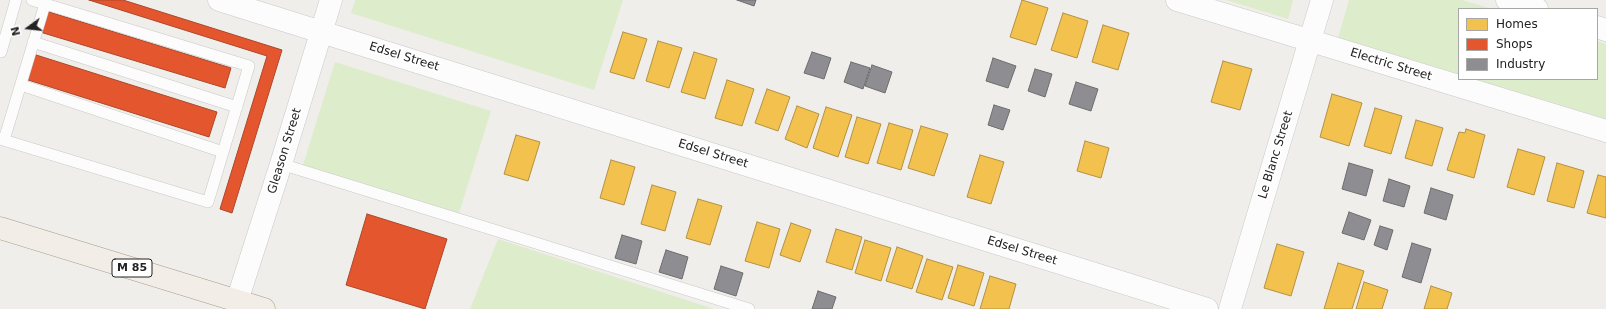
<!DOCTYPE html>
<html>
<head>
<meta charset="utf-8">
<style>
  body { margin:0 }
  #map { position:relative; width:1606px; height:309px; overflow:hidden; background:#f0eeeb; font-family:"DejaVu Sans",sans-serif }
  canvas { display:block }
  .legend { position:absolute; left:1458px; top:8px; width:140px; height:72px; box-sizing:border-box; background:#fff; border:1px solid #a7a7a7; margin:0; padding:5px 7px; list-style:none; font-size:12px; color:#222 }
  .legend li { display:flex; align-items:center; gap:8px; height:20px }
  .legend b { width:20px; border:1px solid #a7a7a7 }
  .north { position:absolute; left:8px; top:8px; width:40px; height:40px; -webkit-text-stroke:3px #fff; paint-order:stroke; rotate:255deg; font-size:11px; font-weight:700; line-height:16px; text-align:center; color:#222 }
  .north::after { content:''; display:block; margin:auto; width:14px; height:18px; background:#222; clip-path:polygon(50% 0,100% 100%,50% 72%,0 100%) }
</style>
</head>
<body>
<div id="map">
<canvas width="1606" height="309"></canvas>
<ul class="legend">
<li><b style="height:11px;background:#f2c14e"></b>Homes</li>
<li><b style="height:11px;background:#e4572e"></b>Shops</li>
<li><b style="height:11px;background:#8d8d92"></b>Industry</li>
</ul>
<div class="north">N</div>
</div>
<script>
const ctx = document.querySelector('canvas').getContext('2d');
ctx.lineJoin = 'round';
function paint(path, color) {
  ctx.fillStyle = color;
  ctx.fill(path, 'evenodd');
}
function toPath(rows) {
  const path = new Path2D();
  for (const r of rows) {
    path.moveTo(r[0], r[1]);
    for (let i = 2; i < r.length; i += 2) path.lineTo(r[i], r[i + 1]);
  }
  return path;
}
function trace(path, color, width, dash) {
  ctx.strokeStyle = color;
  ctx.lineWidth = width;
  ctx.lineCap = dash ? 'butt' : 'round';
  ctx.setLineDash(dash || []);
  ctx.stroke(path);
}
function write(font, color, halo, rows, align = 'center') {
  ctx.font = font + ' "DejaVu Sans",sans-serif';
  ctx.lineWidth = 4;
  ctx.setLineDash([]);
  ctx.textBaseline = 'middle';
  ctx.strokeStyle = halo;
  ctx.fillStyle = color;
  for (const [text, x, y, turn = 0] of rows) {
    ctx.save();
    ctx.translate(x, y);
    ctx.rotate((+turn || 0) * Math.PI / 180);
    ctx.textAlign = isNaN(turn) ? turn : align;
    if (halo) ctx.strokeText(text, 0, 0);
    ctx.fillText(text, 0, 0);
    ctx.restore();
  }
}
paint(toPath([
  [355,0,623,0,594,90,351,13],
  [1226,0,1293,0,1288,19],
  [1349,0,1462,0,1492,9,1459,9,1459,74,1338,38],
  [1597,41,1606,44,1606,119,1474,79,1597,79],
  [335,62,491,111,459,213,303,165],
  [498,239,714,309,470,309]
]), '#ddeccb');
const homes = toPath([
  [1022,0,1048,8,1036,45,1010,37,1022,0],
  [1063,13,1088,21,1077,58,1051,50,1063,13],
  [1103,25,1129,33,1118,70,1092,62,1103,25],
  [623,32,647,39,634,79,610,72,623,32],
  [658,41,682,48,669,88,646,81,658,41],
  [694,52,717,59,705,99,681,92,694,52],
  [1223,61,1252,69,1240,110,1211,102,1223,61],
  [727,80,754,89,742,126,715,118,727,80],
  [767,89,790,97,778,131,755,123,767,89],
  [1332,94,1362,103,1349,146,1320,137,1332,94],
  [797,106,819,114,807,148,785,139,797,106],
  [826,107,852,115,838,157,813,148,826,107],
  [1375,108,1402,116,1391,154,1364,146,1375,108],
  [857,117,881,124,868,164,845,157,857,117],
  [1416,120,1443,128,1432,166,1405,158,1416,120],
  [889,123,913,130,901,170,877,163,889,123],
  [921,126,948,134,934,176,908,168,921,126],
  [1466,129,1485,135,1474,178,1447,170,1459,132,1465,133,1466,129],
  [516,135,540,142,528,181,504,174,516,135],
  [1085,141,1109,148,1101,178,1077,171,1085,141],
  [1518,149,1545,157,1534,195,1507,187,1518,149],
  [980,155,1004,162,991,204,967,197,980,155],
  [611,160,635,167,624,205,600,198,611,160],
  [1557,163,1584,171,1574,208,1547,201,1557,163],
  [1598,175,1606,177,1606,218,1587,213,1598,175],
  [652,185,676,192,665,231,641,224,652,185],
  [698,199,722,206,710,245,686,238,698,199],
  [757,222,780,229,769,268,745,261,757,222],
  [791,223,811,230,800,262,780,255,791,223],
  [836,229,862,237,852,270,826,262,836,229],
  [865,240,891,248,881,281,855,273,865,240],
  [1277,244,1304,252,1291,296,1264,288,1277,244],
  [897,247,923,256,912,289,886,281,897,247],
  [927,259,953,267,942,300,916,292,927,259],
  [1338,263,1364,271,1352,309,1324,309,1338,263],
  [958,265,984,273,974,306,948,298,958,265],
  [990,276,1016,284,1009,309,980,309,990,276],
  [1364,282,1388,290,1382,309,1356,309,1364,282],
  [1431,286,1452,293,1447,309,1424,309,1431,286]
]);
paint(homes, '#f2c14e');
trace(homes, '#b49141', 1);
const shops = toPath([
  [89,0,123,0,282,50,232,213,220,209,267,56,89,0],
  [46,11,231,68,225,88,40,32,46,11],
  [33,54,217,112,209,137,25,79,33,54],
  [367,214,447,239,425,309,346,285,367,214]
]);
paint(shops, '#e4572e');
trace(shops, '#aa472a', 1);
const industry = toPath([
  [737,0,756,0,754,6,737,0],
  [812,52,831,58,824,79,804,73,812,52],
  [993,58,1016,66,1008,88,986,81,993,58],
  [851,62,870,68,863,89,844,82,851,62],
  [872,65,892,72,885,93,865,86,872,65],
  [1035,69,1052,74,1045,97,1028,91,1035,69],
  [1076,82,1098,89,1091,111,1069,104,1076,82],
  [994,105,1010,110,1003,130,988,125,994,105],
  [1349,163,1373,170,1366,196,1342,189,1349,163],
  [1389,179,1410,186,1404,207,1383,201,1389,179],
  [1431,188,1453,195,1446,220,1424,213,1431,188],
  [1349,212,1371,220,1364,240,1342,233,1349,212],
  [1380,226,1393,230,1387,250,1374,245,1380,226],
  [622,235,642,241,636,264,615,258,622,235],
  [1412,243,1431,249,1421,283,1402,277,1412,243],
  [666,250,688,257,682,279,659,272,666,250],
  [721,266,743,273,736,296,714,289,721,266],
  [818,291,836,297,832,309,812,309,818,291]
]);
paint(industry, '#8d8d92');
trace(industry, '#6d6d70', 1);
const service = toPath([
  [33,42,237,107],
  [1,52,16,0],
  [21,85,223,152],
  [0,139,208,202,249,66,32,0],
  [4,140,45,4],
  [281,164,749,309]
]);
const minor = toPath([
  [219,0,1207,309],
  [1177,0,1606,131],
  [1507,0,1537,9],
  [1597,27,1606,30],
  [237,301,281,164,331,0],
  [1230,309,1322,0]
]);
const primary = toPath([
  [0,228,264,309]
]);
trace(service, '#c9c8c7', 12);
trace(minor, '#c9c8c7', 23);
trace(primary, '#a79c86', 23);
trace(service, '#fdfcfc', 11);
trace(minor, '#fdfcfc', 22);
trace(primary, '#f3ede7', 22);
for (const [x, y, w] of [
  [132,268,40]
]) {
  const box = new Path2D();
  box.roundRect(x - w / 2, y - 9, w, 18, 3);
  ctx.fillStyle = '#fff';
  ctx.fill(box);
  trace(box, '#222', 1);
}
write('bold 11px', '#222', null, [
  ["M 85",132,268]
]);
write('12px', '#222', '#fff', [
  ["Edsel Street",404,57,17],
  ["Electric Street",1391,65,17],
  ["Gleason Street",285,151,-73],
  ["Edsel Street",713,154,17],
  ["Le Blanc Street",1276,155,-73],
  ["Edsel Street",1022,251,17]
]);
</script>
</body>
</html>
